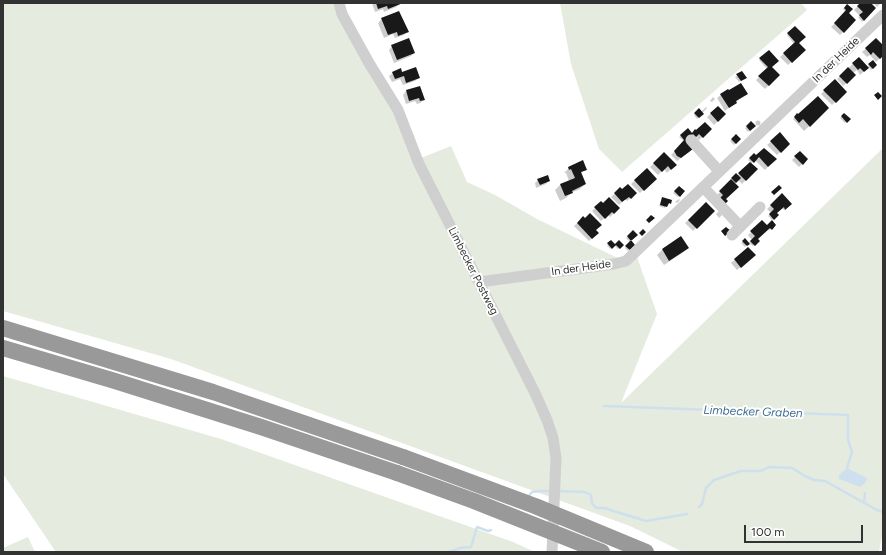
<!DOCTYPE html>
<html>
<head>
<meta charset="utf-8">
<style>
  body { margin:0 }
  #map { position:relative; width:886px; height:555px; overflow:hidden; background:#fff; font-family:Figtree,sans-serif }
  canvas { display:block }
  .frame { position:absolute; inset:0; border:4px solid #323232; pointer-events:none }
  .scale { position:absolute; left:744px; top:525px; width:119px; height:18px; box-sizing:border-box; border:2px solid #323232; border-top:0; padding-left:5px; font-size:12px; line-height:14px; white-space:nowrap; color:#323232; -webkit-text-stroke:3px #fff; paint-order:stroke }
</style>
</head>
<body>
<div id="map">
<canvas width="886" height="555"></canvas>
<div class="frame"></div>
<div class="scale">100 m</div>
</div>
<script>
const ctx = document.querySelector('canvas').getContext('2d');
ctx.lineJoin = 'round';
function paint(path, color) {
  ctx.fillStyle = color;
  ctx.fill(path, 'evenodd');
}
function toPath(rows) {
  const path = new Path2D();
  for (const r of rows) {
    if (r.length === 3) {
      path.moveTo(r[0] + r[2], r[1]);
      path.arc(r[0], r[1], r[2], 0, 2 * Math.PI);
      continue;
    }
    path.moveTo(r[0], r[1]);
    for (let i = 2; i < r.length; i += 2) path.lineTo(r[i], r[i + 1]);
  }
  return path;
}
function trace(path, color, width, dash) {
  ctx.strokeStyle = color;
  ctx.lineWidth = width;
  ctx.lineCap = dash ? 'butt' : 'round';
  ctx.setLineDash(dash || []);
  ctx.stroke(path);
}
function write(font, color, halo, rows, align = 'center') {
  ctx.font = font + ' Figtree,sans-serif';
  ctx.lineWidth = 4;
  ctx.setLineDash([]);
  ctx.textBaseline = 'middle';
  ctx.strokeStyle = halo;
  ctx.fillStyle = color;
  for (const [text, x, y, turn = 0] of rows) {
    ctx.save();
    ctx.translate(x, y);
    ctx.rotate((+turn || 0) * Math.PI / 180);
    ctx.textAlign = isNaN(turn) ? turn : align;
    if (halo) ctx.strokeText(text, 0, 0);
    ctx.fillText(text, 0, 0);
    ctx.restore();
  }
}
paint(toPath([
  [3,3,333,3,337,14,421,158,451,146,467,182,495,195,537,219,630,264,637,257,657,314,621,403,883,148,883,536,882,536,879,552,683,552,630,526,171,359,3,311],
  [560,3,801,3,807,10,622,172,599,149,571,64],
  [3,376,221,439,513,542,535,552,56,552,3,474],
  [28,537,35,552,3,552,3,548]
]), '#e5ebde');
paint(toPath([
  [847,468,867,478,865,483,860,487,839,479,839,475]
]), '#cee0ed');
paint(toPath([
  [372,3,399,3,400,4,396,7,384,12,383,9,375,12],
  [861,3,869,3,867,17,862,22,858,17,860,16,854,10],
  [873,3,881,3,877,7],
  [847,5,848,13,855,20,840,35,831,27,846,12,843,9],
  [382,19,408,31,404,35,395,38,393,34,384,38,378,23],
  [795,27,798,43,804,50,788,65,780,57,794,44,787,35],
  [876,39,883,46,883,55,876,62,870,55,867,57,862,52],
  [392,46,414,53,411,56,394,63,389,50],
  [769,51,771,67,779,75,765,89,756,80,767,69,759,60],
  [859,58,867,67,873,61,876,65,871,70,869,67,860,75,857,70,853,73,855,75,843,86,837,79],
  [742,72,744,79,739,82,735,77],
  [393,73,402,73,418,78,415,81,403,85,400,79,392,82,389,76],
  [835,80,846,92,832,105,821,94],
  [727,90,747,93,725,111,717,98],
  [406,91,424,100,420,103,417,104,415,101,406,104,403,95],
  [713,97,715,99,712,102,710,101],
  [706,107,707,108,697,119,694,115,699,110,701,112],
  [718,107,725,114,714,125,707,117],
  [828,108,804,131,794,120,793,119,797,115],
  [844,114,849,119,845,123,840,118],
  [758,123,2.5],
  [751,122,754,126,748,132,745,128],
  [711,129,699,140,695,136,692,139,689,152,677,161,671,155,684,141,679,137,688,130,692,134],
  [780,134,789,144,777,155,767,145],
  [736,135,740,139,734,145,730,141],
  [764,149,775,159,765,170,755,160,751,164,756,169,742,184,738,180,734,184,723,204,717,195,732,181,732,179,737,176,751,162,748,160,754,154,756,157],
  [800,152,807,159,799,167,792,160],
  [664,153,675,165,667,173,664,169,658,175,650,167],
  [569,168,586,169,580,174,585,184,580,189,571,193,566,198,560,201,555,190,560,185,569,181,566,173,564,173],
  [647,169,655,179,640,193,631,184],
  [538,180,549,180,546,184,536,188,535,183],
  [679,187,684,191,678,197,673,193],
  [620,189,636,193,627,201,625,199,619,205,611,197],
  [782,195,790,204,784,210,782,208,776,213,778,215,772,220,768,216,771,213,767,209],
  [662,198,670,203,667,204,665,208,659,206],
  [679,199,680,200,677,203,675,202],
  [601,202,619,208,610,217,608,215,601,221,592,211],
  [706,204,713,211,693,231,685,223],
  [719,211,722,215,719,218,716,214],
  [583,218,597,233,589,241,574,226],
  [762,221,767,226,775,225,770,230,768,229,757,239,758,241,753,246,749,243,745,247,741,243,745,240,748,243,752,240,748,235],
  [633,232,636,235,630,241,634,245,628,251,625,248,630,242,626,238],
  [681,237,688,248,682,253,664,265,657,255,662,250],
  [611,241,615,245,619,242,623,245,618,249,614,245,610,249,607,245],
  [748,248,751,258,737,270,731,263]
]), '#0003');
trace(toPath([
  [604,406,848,415,848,440,852,452,847,468],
  [558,491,585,492,591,495,592,503,596,508,604,508,646,521,687,514],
  [528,497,532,492,541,491,553,491],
  [864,503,865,493],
  [699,507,702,504,706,488,714,480,741,471,761,471,769,467,792,468,805,476,814,480,825,481,877,510,883,512],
  [426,552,430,552],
  [449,552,460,548,471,547,477,527,488,531,491,530]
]), '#cee0ed', 2.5);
paint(toPath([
  [376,3,403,3,388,9,387,6,378,9],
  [860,3,871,3,876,8,864,21,859,15,863,12,857,6],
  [847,4,853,9,849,13,856,20,844,33,834,23,846,10,844,8],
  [399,11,409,32,398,36,397,32,388,35,381,18],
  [795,26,806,37,799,43,806,50,792,63,783,53,795,42,787,33],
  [409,38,415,53,397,60,391,45],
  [876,38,883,45,883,56,880,59,873,52,871,55,865,48],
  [769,50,779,61,772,67,780,75,769,86,758,76,768,67,759,58],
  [859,57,869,68,864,72,860,68,858,70,852,63],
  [873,60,877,65,873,69,868,64],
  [416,67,420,78,406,83,404,76,395,79,392,72,401,68,402,72],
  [848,67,856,75,847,84,839,76],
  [742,71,747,78,741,81,736,74],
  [835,79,847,92,836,103,823,90],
  [741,83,748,94,736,101,737,103,729,108,720,94,728,89,729,90],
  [420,86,425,100,420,101,419,98,409,101,406,90],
  [878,92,882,96,878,100,874,95],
  [818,96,829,108,810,127,803,119,799,123,794,117,797,113,798,114],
  [718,106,726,114,718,122,710,113],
  [699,108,704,114,699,118,694,113],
  [844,113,851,119,847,123,841,116],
  [751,121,756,126,750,131,746,126],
  [705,122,712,129,703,138,699,134,696,137,693,134,686,141,693,149,681,158,677,156,674,151,684,140,680,135,688,128,692,133,695,129,696,130],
  [780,132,790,144,781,153,770,141],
  [736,134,741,139,736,144,731,139],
  [764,148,777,159,768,167,759,157,754,163,749,158,754,153,756,155],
  [800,151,808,159,803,165,794,156],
  [664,152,677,165,671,170,668,166,662,172,653,163],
  [583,160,587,170,581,172,586,184,572,191,573,193,565,196,560,184,575,178,571,169,569,170,568,167],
  [750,162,758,169,746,181,738,173],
  [647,168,657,179,644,191,634,180],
  [736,173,741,178,736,183,731,178],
  [548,175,550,181,540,185,537,179],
  [731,179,739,187,726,199,728,201,725,204,720,198,723,195,719,191],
  [628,184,637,193,631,199,629,197,622,202,614,193,620,187,622,189],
  [779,185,782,188,774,195,771,192],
  [679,186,685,191,680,197,674,191],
  [782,193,792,204,785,210,784,207,777,213,779,215,774,220,769,214,774,209,770,205],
  [609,197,620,208,614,214,612,212,605,219,594,207,601,201,603,203],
  [662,197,672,200,671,204,669,203,667,207,660,205],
  [706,202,715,211,697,229,688,220],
  [590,213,602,225,596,230,599,233,592,239,577,223,583,216,585,218],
  [651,215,655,218,649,223,646,220],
  [762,220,767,225,772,220,776,225,772,230,770,228,758,239,760,241,755,246,750,241,755,236,750,231],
  [726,227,731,231,725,236,721,231],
  [643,229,646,232,642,236,639,233],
  [633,230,638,235,631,241,627,236],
  [681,236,689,248,669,261,662,249],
  [745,238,750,244,747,246,742,241],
  [611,240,616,245,612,249,607,243],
  [619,240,624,245,620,249,615,244],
  [631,240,635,245,630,250,625,246],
  [748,247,756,255,741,268,734,259]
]), '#191919');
trace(toPath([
  [339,3,342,14,369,63,398,110,419,164,535,393,547,420,553,438,556,458,552,552],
  [691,140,719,171],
  [703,187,740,226],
  [732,235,760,207],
  [479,282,614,264,626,261,883,15]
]), '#cfcfcf', 11);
trace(toPath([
  [3,328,213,392,403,457],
  [3,348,115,381,261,427,397,473]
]), '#999', 16);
trace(toPath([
  [403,457,535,506,646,552],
  [397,473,474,501,602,552]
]), '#999', 16);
write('11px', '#323232', '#fff', [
  ["In der Heide",836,60,-44],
  ["In der Heide",581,268,-8],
  ["Limbecker Postweg",473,271,63]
]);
write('italic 12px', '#407194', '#fff', [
  ["Limbecker Graben",753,412,2]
]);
</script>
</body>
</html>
